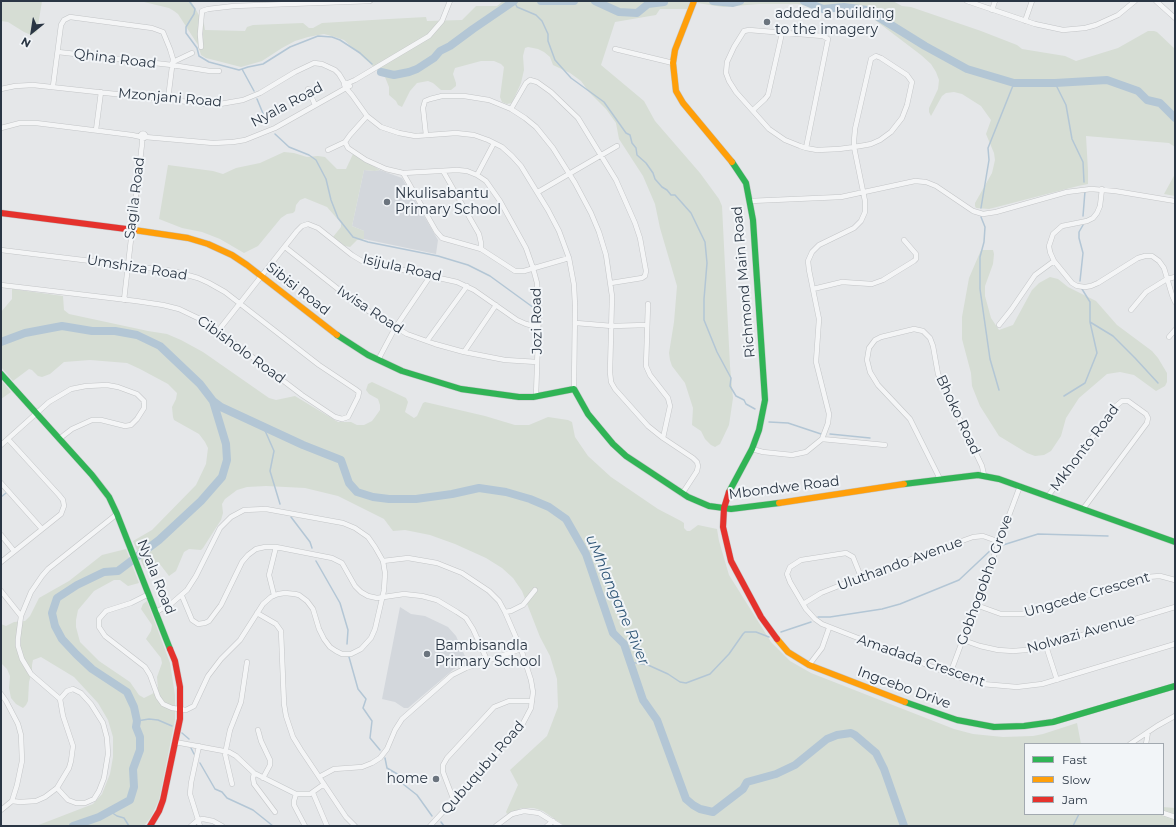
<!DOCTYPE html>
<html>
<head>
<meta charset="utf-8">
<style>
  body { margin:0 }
  #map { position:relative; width:1176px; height:827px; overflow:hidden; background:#e5e7e9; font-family:Montserrat,sans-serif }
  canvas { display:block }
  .frame { position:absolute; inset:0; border:2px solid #2a3644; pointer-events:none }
  .legend { position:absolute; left:1024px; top:743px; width:140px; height:72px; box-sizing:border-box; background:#f2f5f8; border:1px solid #a2a9b0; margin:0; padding:5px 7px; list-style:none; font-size:12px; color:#2a3644 }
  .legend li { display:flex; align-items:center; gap:8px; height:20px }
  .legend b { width:20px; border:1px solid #a2a9b0 }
  .north { position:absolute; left:12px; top:12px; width:40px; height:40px; -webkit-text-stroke:3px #f2f5f8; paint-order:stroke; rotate:210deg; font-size:11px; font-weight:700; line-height:16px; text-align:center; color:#2a3644 }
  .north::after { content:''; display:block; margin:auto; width:14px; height:18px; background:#2a3644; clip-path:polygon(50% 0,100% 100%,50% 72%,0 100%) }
</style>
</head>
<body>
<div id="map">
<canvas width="1176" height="827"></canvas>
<div class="frame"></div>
<ul class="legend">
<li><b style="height:5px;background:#30b455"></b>Fast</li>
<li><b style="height:5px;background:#ff9f0a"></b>Slow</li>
<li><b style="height:5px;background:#e5322d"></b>Jam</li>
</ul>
<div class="north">N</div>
</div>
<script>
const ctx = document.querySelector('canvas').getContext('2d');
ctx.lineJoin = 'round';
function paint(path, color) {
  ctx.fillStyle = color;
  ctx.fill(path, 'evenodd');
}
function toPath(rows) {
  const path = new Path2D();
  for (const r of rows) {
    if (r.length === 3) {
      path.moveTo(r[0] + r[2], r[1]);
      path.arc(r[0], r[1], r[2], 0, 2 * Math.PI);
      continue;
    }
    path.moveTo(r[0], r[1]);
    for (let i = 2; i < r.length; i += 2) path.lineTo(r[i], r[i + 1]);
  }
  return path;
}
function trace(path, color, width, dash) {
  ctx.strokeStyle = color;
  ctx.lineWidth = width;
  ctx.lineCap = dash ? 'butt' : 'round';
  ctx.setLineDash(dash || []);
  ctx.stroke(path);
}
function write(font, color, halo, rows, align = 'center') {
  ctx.font = font + ' Montserrat,sans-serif';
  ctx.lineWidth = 4;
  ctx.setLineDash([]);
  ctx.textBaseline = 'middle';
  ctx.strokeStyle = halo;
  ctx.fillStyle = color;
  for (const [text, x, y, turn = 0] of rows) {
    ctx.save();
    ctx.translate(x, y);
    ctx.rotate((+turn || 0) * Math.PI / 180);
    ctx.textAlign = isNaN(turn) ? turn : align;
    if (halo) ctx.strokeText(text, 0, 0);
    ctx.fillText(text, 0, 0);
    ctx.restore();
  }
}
paint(toPath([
  [364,170,375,171,380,170,402,178,438,240,436,254,364,239,364,231,352,226],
  [400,607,411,614,425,616,448,627,456,636,468,663,454,669,408,708,404,708,395,702,382,699]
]), '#d3d7dc');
paint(toPath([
  [1,1,42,1,37,32,31,35,24,32,8,22,1,21],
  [129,1,191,1,204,24,205,30,245,31,247,27,253,25,303,23,309,28,313,28,322,23,389,19,426,17,427,21,462,20,476,6,497,6,503,1,691,1,687,9,660,9,656,15,615,22,601,65,644,101,655,121,700,173,719,199,722,206,730,366,733,398,729,425,720,444,715,447,711,445,705,439,701,431,692,425,693,408,685,383,672,366,670,360,669,353,674,322,677,286,660,228,655,204,643,176,619,139,616,123,606,109,589,92,581,81,570,73,553,65,550,57,544,52,538,49,528,47,525,48,523,56,524,70,521,83,512,103,507,104,502,102,500,97,504,67,501,64,494,61,481,61,455,68,453,74,456,83,456,86,451,90,441,90,433,83,428,81,417,83,410,91,402,107,398,105,396,101,389,95,389,87,385,77,344,40,335,37,324,34,308,37,295,41,282,48,262,61,241,67,206,58,201,55,198,45,178,14,174,11,169,8,144,2],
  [698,1,893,1,902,6,911,7,981,31,1017,45,1022,49,1065,56,1076,61,1118,48,1148,31,1154,31,1157,32,1175,49,1175,147,1169,143,1086,136,1088,171,1088,184,1078,186,989,209,976,208,975,206,975,203,992,173,995,160,994,153,986,134,991,120,981,106,962,94,954,92,946,93,942,96,931,116,929,112,929,108,938,89,939,80,936,72,931,64,921,55,871,17,849,11,798,4,759,4,723,7,697,3],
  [284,152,294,153,307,157,318,156,325,157,337,169,346,169,353,154,380,170,375,171,364,170,352,226,364,231,364,239,357,240,350,247,345,246,333,237,341,227,341,223,327,207,305,198,300,200,296,205,295,211,293,213,287,214,281,218,258,246,244,253,220,239,202,232,182,228,159,219,168,165,213,171,223,174,236,168,260,163],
  [1175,174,1175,196,1164,194],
  [981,250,993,250,994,254,993,264,985,286,985,296,991,318,999,330,1013,325,1032,290,1039,283,1050,277,1058,279,1068,287,1096,301,1117,325,1152,351,1158,358,1167,373,1167,382,1165,386,1156,391,1134,375,1120,372,1107,374,1079,398,1066,418,1061,436,1051,451,1044,455,1035,456,1027,453,999,436,980,406,972,386,971,373,962,339,962,317,969,278],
  [12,289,63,296,64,310,69,314,148,331,167,334,181,340,203,352,269,398,276,400,295,396,338,422,351,422,357,425,364,425,372,421,375,417,380,410,380,405,378,399,369,394,366,390,368,384,372,382,406,398,408,402,405,412,414,418,417,416,423,403,425,402,485,416,515,425,529,425,548,417,568,420,572,422,575,437,588,456,611,477,658,509,681,521,684,523,684,528,687,531,690,531,698,525,717,529,719,541,729,575,771,642,790,661,811,673,954,729,973,734,1003,737,1033,736,1043,734,1077,723,1081,744,1025,744,1025,814,1163,814,1163,807,1175,808,1175,826,565,826,543,811,534,808,522,808,507,814,506,812,518,785,510,770,547,736,558,707,557,679,550,656,540,637,522,591,513,578,502,568,486,558,455,544,430,535,405,530,393,531,384,519,338,496,305,488,266,486,247,487,237,490,225,499,222,504,223,513,221,520,203,548,201,550,189,549,184,552,176,571,169,576,159,563,144,568,133,541,152,530,196,485,206,464,208,448,205,442,199,434,174,420,173,417,172,407,176,399,177,393,168,384,140,369,127,363,90,360,64,362,50,374,42,377,38,376,32,370,29,369,13,381,1,367,1,312,12,299],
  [1,380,11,392,1,399],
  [126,549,139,583,128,586,120,580,114,580,94,591,78,610,76,620,76,627,80,642,99,661,130,682,139,695,144,698,152,694,158,689,157,677,162,663,161,658,146,639,151,631,152,625,141,609,143,604,147,601,170,663,175,695,175,720,159,800,151,817,144,826,36,826,93,804,102,794,110,774,113,757,113,737,108,720,98,703,74,677,41,657,33,660,32,665,32,671,29,682,28,701,26,705,23,708,16,704,11,698,9,688,10,676,7,669,1,663,1,624,6,626,14,622,25,621,30,616,39,598,69,581,102,555]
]), '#d6ddd4');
trace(toPath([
  [189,1,195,9,194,14,186,27,186,33,197,48,199,56,209,62,239,70,248,67,263,64,290,47,318,36,332,37,340,40,360,53,372,64],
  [514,1,517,7,536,15,542,21,548,34,548,41,555,60,571,78,604,102,626,133,630,135,632,143,636,148,637,155,646,163,653,173,655,179,662,187,667,190,671,195,675,195,691,213,705,242,707,263,704,299,704,320,717,352,731,378,730,386,736,396,744,400,746,404,755,409],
  [242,69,254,91],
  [1055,83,1066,105,1072,139,1083,162,1084,182],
  [257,99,267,123],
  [275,134,289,147,309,155,316,160,326,179,331,200,338,218,353,237,368,242,438,256,468,265,490,276,534,308],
  [981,208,989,160,988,148,1014,83],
  [1083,216,1085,191],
  [981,217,985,227,984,242,980,257,980,289,990,359,999,390],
  [1080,281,1083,253,1079,238,1079,232,1083,225],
  [1090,322,1113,336,1135,358,1158,383],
  [1064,396,1085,383,1097,353,1090,322,1090,302,1082,289],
  [769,422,788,423,821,434],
  [263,426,274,451,270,471,280,504],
  [830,434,870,438],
  [1,497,6,493],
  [291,517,310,542,312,548],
  [1003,545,1038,534,1108,536],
  [316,561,340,603,348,630,347,644],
  [818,617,830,617,882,609,900,604,959,580,993,548],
  [781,632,811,622],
  [349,657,358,689,366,699,363,708,372,721,370,738,380,750],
  [628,657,630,662,648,665,668,674,680,682,686,683,710,674,729,654,743,634,745,632,756,632,769,637],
  [137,721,149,719,158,720,172,726],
  [182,733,189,739],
  [191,748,194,754],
  [385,758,387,768,399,775,399,779,403,784,417,795,432,816],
  [200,763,215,789,222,792,227,798,253,810,273,826],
  [111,812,117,816,124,818,129,826],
  [441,822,444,826],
  [1073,826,1079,814]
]), '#b3c6d5', 1.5);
trace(toPath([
  [541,1,574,1],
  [595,1,619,12,637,13,648,4,664,2],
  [713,1,733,3,740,1],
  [804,1,823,9,844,7,867,10,925,46,967,69,1014,83,1055,83,1107,80,1138,91,1147,100,1160,103,1175,118],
  [381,72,394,75,409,72,417,69,434,58,440,51,450,46,473,29,514,1],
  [1,342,25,333,62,326,92,331,115,331,137,335,160,346,200,384,213,401,221,407,303,445,341,460,349,483,357,492,373,497,389,499,416,499,452,494,479,488,506,492,530,499,549,507,566,519,586,554,613,633,624,644,643,700,657,720,686,799,693,805,700,809,713,812,743,789,747,782,776,774,795,765,827,739,837,735,851,733,855,735,876,753,884,769,904,826],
  [73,826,99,817,130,800,134,787,133,769,140,750,140,737,136,727,137,721,134,707,127,692,92,669,76,654,62,639,55,626,52,613,57,598,77,585,104,572,118,571,159,540,201,501,222,477,227,460,226,444,213,401]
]), '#b3c6d5', 8);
const street = toPath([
  [967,1,1035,24,1063,30,1085,28,1096,25,1118,15,1135,1],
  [1156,1,1175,18],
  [992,10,995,1],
  [1025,21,1032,1],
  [201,47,200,34,202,11,208,9,234,6,370,1],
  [615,49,673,63],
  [58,52,172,65,210,71,219,71],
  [173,62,192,53],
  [348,83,355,80,429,36,442,21,450,1],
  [53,86,61,25,64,20,70,17,152,28,163,32,170,49,173,59,168,99],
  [347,88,350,86,347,83,344,84,345,87,352,95,367,116,381,127,399,133,415,136,456,133,474,135,488,140,502,147,512,156,521,166,548,210,559,231,569,258,574,285,575,306,574,389],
  [1,89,15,86,33,85,207,104,220,104,243,100,260,93,295,72,314,63,322,64,335,70,339,74,345,84],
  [308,89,315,105],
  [511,109,526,83,530,80,537,82,551,92,578,118,616,180,635,223,640,238,646,271,645,276,642,278,611,283],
  [753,110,765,99,768,95,782,33],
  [367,116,350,135,345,142,348,148,366,160,386,169,403,173,457,170,467,171,477,175,486,181,500,201,526,248,533,268,537,283,539,309,536,396],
  [1,128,20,123,36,123,132,135,141,137],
  [96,130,101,92],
  [143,136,2.5],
  [426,135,423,108,425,101,430,99,442,96,464,96,489,100,511,109,525,118,536,127,553,148,575,183,591,213,599,232,606,255,612,296,610,372,611,382,615,389,648,426,663,438,693,458,697,462,698,466,697,471,682,494],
  [145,137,213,143,233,142,245,140,275,128,346,88],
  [328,150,345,142],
  [443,171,479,234,481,243,481,249],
  [403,173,436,231,442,238,481,249,515,271,524,271,569,258],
  [477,175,494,143],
  [1102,189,1100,206,1097,213,1093,218,1087,221,1062,226,1053,234,1049,246,1050,252,1054,261,1072,283,1077,286,1085,287,1091,286,1098,283,1138,258,1145,256,1152,256,1159,261,1164,268,1172,295,1175,302],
  [538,192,617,146],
  [750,201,841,197,915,181,926,182,936,186,973,211,983,214,996,212,1067,192,1091,189,1115,191,1175,201],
  [285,247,352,300,373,314,407,334,435,344,464,352,505,360,537,362],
  [1,250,173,271,198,278,209,283,225,292,319,365,355,389,359,392,358,397,348,417,342,419,335,417,302,395,218,331,200,319,179,309,163,305,136,301,1,285],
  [813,289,842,282,872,284,883,280,914,261,916,259,916,254,904,240],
  [124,300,142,144,142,138],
  [648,304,646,366,650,375,668,398,670,406,663,438],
  [1131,310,1146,292,1167,279,1175,277],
  [576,323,612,326,646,325],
  [999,325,1011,310,1035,275,1054,261],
  [218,331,297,231,302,226,308,224,318,228,352,255,362,261,457,282,474,290,517,320,526,324,538,327],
  [1169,337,1175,330],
  [427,341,467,286],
  [464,352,496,305],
  [378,360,395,328,431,275],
  [822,439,885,445],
  [1,445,49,402,71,389,86,386,107,385,118,387,137,394,144,401,144,408,137,419,131,425,125,426,101,420,92,420,72,429,59,439],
  [752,449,763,452,792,455,806,452,822,439,828,423,829,414,816,362,819,319,809,270,808,261,812,252,819,245,854,228,861,221,865,212,865,201,854,147,854,141,855,129,871,59,876,56,881,58,907,75,912,82,907,105,902,118,891,132,880,140,871,144,866,145,854,147,839,149,817,150,806,148,800,146,785,140,769,129,736,92,729,81,726,73,727,62,734,47,744,31,749,30,823,36,828,39,806,148],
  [940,479,910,419,878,385,870,372,867,360,869,348,875,340,881,337,914,329,923,331,930,338,933,346,938,374,982,466,984,475],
  [1,483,42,529],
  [1048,496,1116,406,1122,401,1128,401,1146,414,1148,418,1147,423,1083,509],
  [1,535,14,551],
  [383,561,408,558,437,563,462,573,489,591,499,601,505,612,521,649,531,680,533,692,531,708,521,727,430,826],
  [1,562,61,514,64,506,63,500,59,495,8,439],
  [861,577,853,557,846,553,801,560,790,567,787,574,790,582,806,609,815,619,822,624,958,677,982,684,1017,687,1042,684,1175,644],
  [1,591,21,616],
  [149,594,131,603,106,611,99,619,99,627,105,636,145,667,150,675,158,697,163,704,172,708,186,710,194,706,208,676,221,659,240,640,263,604,271,597,278,594,285,593,295,594,299,595,307,601,313,609,319,629,324,639,330,647,336,651,342,654,351,654,361,649,371,638,375,629,384,590,385,573,383,561,375,547,368,537,355,528,343,523,266,509,244,510,231,517,220,528,196,576,187,590,172,603,156,612],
  [274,595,269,575,276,547],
  [182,596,192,620,198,624,205,623,209,621,221,605,242,562,248,555,256,549,265,547,276,547,332,558,342,563,355,586,361,592,368,596,377,598,404,594,422,596,437,600,457,612,466,618,473,629,487,660],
  [803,604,821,593,861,577,973,537,983,536,1000,542],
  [976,605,1001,614,1022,614,1044,609,1147,577,1160,576,1175,580],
  [505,612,511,611,523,605,535,590],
  [257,613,276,624,281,631,284,704,286,716,293,737,301,750,346,817,355,826],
  [963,640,980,646,998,650,1013,651,1026,650,1046,646,1175,607],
  [1046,646,1057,680],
  [809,665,822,648,829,628],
  [950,674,1020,486],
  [1,694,6,701,18,724,21,735,22,761,17,785,12,801,1,810],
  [258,730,261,741,270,760,270,765,263,778],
  [175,742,229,752,236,756,254,773,296,794,310,794,324,784],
  [1130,744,1157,726,1175,716],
  [1146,744,1148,732],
  [199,746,191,783,190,794,200,826],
  [254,773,253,778,254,784,275,812],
  [319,777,334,769,362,767,372,763,380,758,387,749,395,730,402,719,452,675,466,668,521,649],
  [232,784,225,754,230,730,241,702,247,662],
  [57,788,68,800,76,803,85,803,94,799,99,791,104,778,108,754,107,738,103,723,91,704,81,693,73,689,67,691,60,699],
  [313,793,327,826],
  [296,794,294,801,294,805,305,826],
  [12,801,20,802,36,801,45,797,57,788,69,768,71,761,73,746,63,716,60,699,31,674,22,659,18,646,18,639,21,616,31,592,42,576,48,569,117,514],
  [454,801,443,772,443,765,447,758,494,707,509,701,532,701],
  [1163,813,1175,817],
  [191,826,198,820,203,819,213,821,222,826],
  [496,826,512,814,524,811,539,813,560,826],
  [547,826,553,821]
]);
const fast = toPath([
  [337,335,368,355,402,371,461,389,519,397,533,397,574,389,588,414,613,444,626,456,688,497,709,506,731,509,779,503],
  [1,374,92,475,109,497,117,514,170,649],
  [904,484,978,475,999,479,1175,542],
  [729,492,752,449,759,430,765,400,753,220,746,183,732,162],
  [905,702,957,720,994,727,1024,726,1053,722,1175,686]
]);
const slow = toPath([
  [694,1,675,50,673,63,676,91,683,103,732,162],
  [134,230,188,238,208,244,232,255,247,265,337,335],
  [779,503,904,484],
  [777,639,788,652,809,665,905,702]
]);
const jam = toPath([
  [1,213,134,230],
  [729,492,724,508,723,527,731,561,761,617,777,639],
  [150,826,159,811,163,800,180,719,180,687,175,661,170,649]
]);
trace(street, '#c3c5c7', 5.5);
trace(fast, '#c3c5c7', 7);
trace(slow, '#c3c5c7', 7);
trace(jam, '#c3c5c7', 7);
trace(street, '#f4f5f6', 4.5);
trace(fast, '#30b455', 6);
trace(slow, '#ff9f0a', 6);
trace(jam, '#e5322d', 6);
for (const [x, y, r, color] of [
  [767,22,4,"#6b747e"],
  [387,202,4,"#6b747e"],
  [427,654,4,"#6b747e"],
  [436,779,4,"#6b747e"]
]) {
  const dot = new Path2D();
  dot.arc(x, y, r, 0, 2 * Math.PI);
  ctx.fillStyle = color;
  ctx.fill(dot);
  trace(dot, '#f2f5f8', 1.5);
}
write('14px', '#2a3644', '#f2f5f8', [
  ["added a building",775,14],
  ["to the imagery",775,30],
  ["Nkulisabantu",395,194],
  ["Primary School",395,210],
  ["Bambisandla",435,646],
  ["Primary School",435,662],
  ["home",428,779,"right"]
], 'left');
write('14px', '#2a3644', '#f2f5f8', [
  ["Qhina Road",115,59,7],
  ["Mzonjani Road",170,98,5],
  ["Nyala Road",287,105,-28],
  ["Sagila Road",135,198,-83],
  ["Umshiza Road",137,268,9],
  ["Isijula Road",402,268,13],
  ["Richmond Main Road",744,282,-95],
  ["Sibisi Road",298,289,38],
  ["Iwisa Road",370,310,33],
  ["Jozi Road",537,321,-91],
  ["Cibisholo Road",241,350,36],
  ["Bhoko Road",958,415,65],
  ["Mkhonto Road",1085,448,-53],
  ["Mbondwe Road",784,488,-7],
  ["Uluthando Avenue",900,564,-20],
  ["Nyala Road",156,577,68],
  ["Gobhogobho Grove",985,580,-70],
  ["Ungcede Crescent",1087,595,-16],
  ["Nolwazi Avenue",1081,634,-16],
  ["Amadada Crescent",921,661,19],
  ["Ingcebo Drive",904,688,20],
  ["Qubuqubu Road",483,768,-49]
]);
write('italic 15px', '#335979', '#f2f5f8', [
  ["uMhlangane River",617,600,67]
]);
</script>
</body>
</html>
